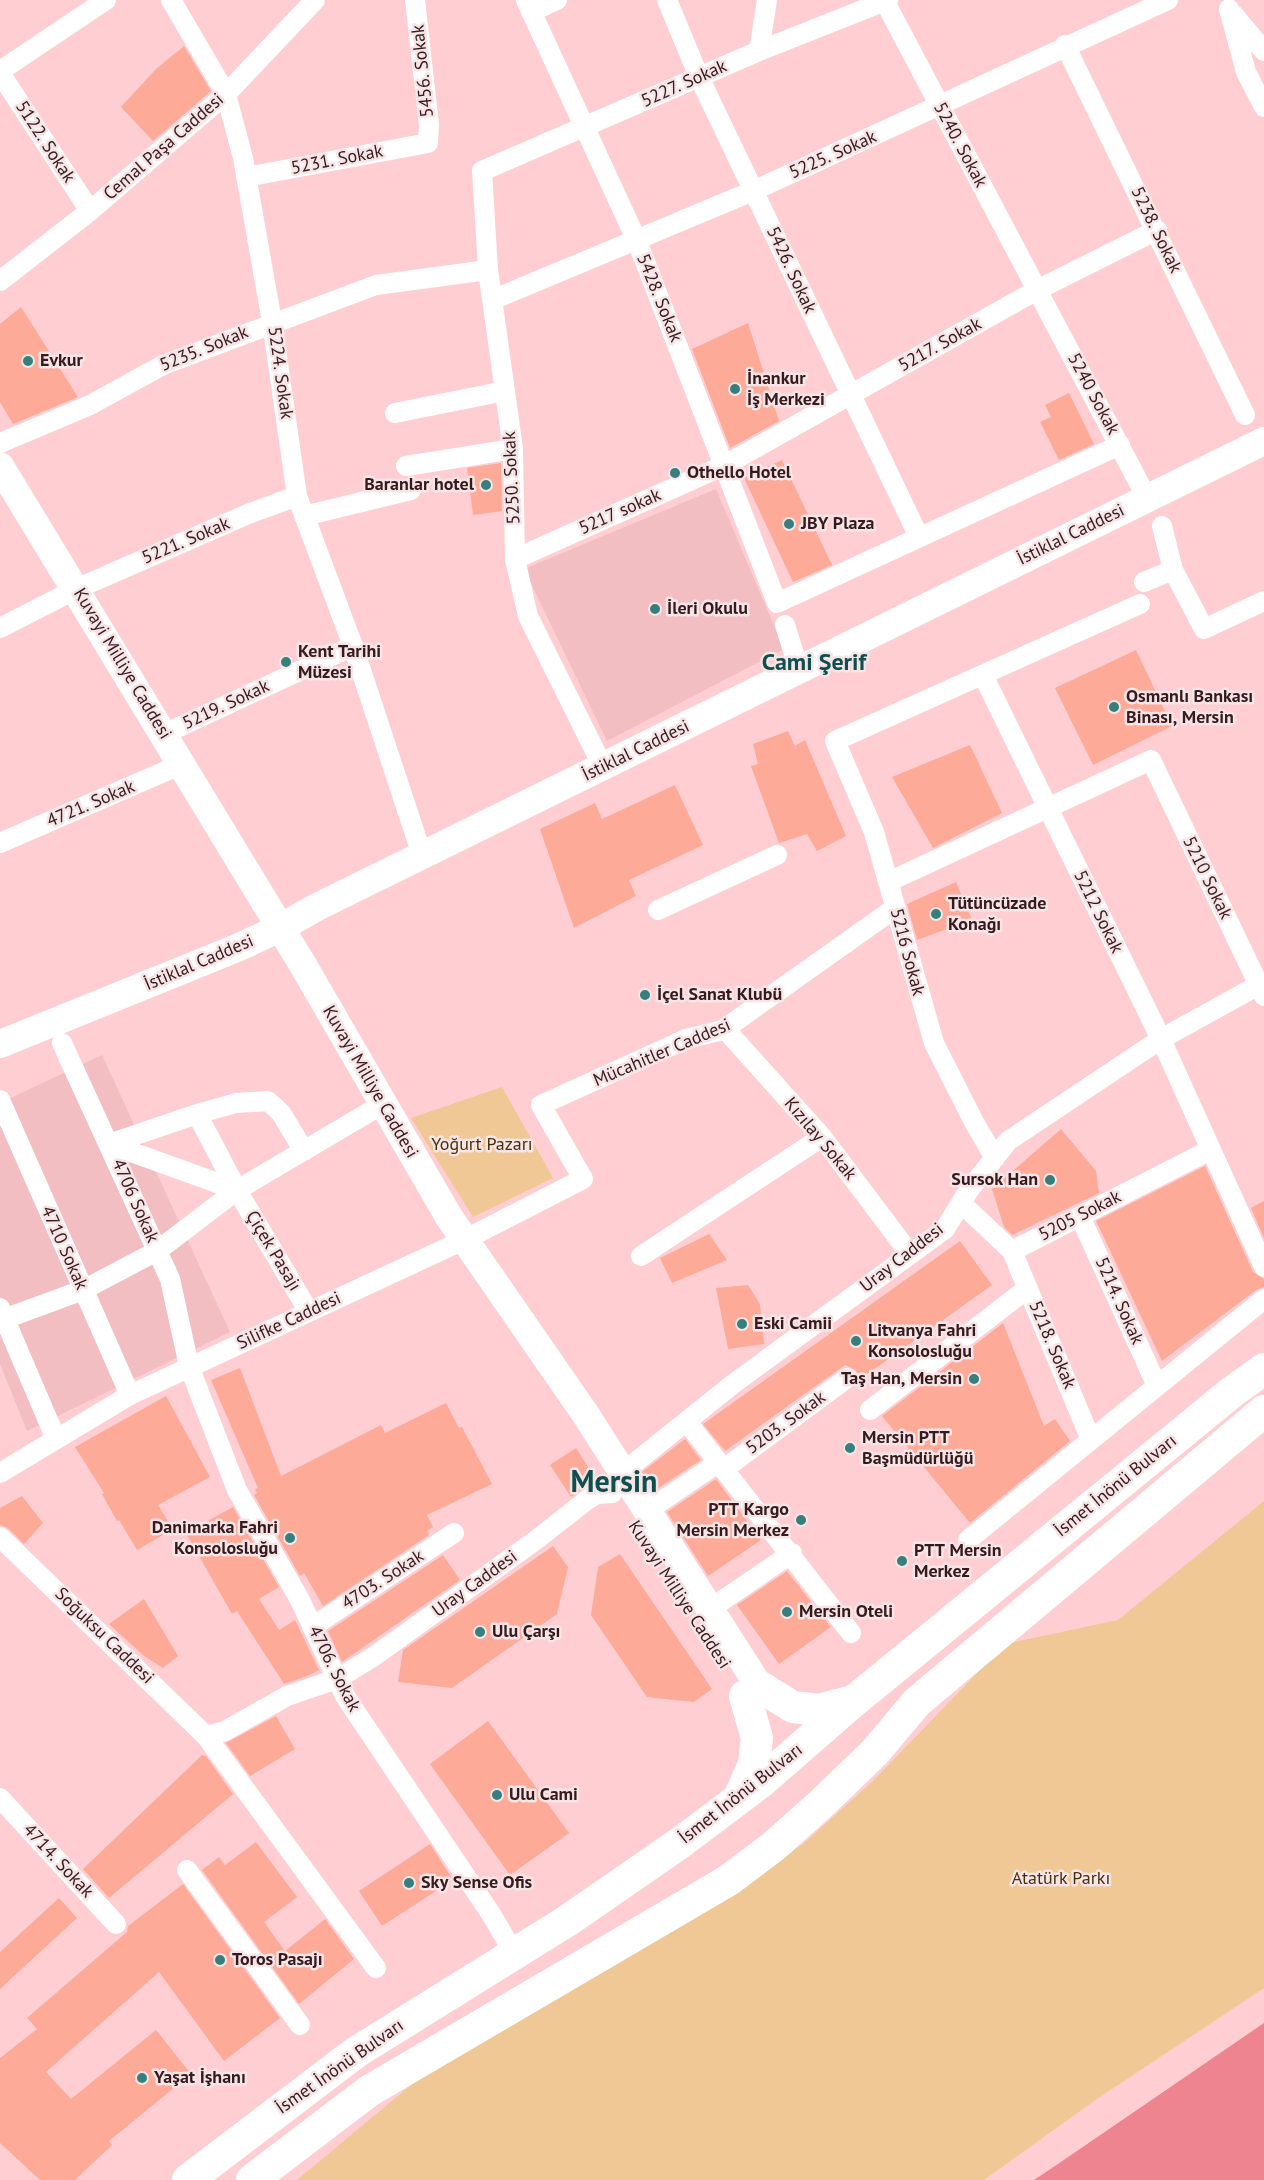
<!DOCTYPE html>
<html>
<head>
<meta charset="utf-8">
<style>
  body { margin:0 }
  canvas { display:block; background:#ffced2 }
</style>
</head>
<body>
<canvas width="1264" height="2180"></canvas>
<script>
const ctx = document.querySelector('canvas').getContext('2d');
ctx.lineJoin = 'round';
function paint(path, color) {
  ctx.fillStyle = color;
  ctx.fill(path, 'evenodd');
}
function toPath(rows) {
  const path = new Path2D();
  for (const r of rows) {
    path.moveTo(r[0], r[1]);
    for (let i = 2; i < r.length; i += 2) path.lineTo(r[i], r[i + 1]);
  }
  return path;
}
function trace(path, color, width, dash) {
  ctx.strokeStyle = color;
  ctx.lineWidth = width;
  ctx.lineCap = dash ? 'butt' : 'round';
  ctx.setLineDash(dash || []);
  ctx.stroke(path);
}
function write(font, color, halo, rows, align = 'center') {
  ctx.font = font + ' "PT Sans",sans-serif';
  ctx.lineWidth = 5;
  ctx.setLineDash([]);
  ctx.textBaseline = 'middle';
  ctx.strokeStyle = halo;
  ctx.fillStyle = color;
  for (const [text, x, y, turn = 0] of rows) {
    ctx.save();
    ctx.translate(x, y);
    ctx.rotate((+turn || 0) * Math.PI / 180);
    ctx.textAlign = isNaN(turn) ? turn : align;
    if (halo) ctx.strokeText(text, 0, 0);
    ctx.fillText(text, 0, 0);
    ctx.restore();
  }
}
paint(toPath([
  [716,489,784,649,607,741,524,569],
  [102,1055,230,1332,27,1431,0,1364,0,1103]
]), '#f3bec2');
paint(toPath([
  [502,1087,553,1178,473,1217,411,1118],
  [1264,1501,1264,1988,1094,2101,984,2180,297,2180,435,2065,616,1965,803,1844,872,1782,1005,1644,1118,1620]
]), '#efc895');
paint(toPath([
  [1264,2023,1264,2180,1034,2180,1058,2164]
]), '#ed8490');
paint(toPath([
  [184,46,211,91,153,141,121,107,156,69],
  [21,307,78,397,13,424,0,402,0,324],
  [748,323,779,421,730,448,692,349],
  [1069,393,1094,444,1059,460,1040,422,1051,417,1045,405],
  [782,460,832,565,793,582,744,478],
  [501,463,502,511,473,515,467,468],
  [1136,650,1172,726,1093,765,1055,688],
  [788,731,795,746,805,740,846,836,817,851,807,834,779,843,751,766,758,764,753,744],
  [970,745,1002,813,933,848,892,777],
  [675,785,703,845,629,880,636,896,574,928,540,829,595,803,602,819],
  [956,882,972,920,917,940,907,904],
  [1061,1129,1096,1171,1099,1193,1012,1235,1004,1227,992,1189],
  [1205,1166,1253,1272,1264,1279,1264,1287,1256,1290,1162,1361,1096,1221],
  [1264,1201,1264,1238,1251,1208],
  [709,1234,727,1260,672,1283,660,1258],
  [960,1241,992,1285,859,1380,856,1370,845,1365,725,1451,703,1424],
  [748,1285,760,1304,764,1344,728,1349,716,1288],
  [1003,1323,1044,1426,1055,1419,1070,1441,970,1523,882,1416],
  [240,1368,281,1476,381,1425,385,1433,446,1403,459,1428,462,1427,492,1484,427,1515,433,1527,427,1531,429,1535,323,1606,304,1573,300,1576,254,1495,257,1493,255,1489,258,1488,211,1380],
  [166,1396,210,1477,158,1505,173,1529,137,1550,119,1520,117,1521,102,1494,104,1493,75,1447],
  [685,1439,701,1460,654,1491,642,1472],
  [576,1448,590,1470,586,1486,571,1497,550,1465],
  [716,1479,761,1540,708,1576,667,1512],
  [22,1496,43,1523,24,1544,8,1528,0,1525,0,1508],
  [233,1507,279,1587,259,1599,279,1630,295,1620,319,1670,310,1675,284,1684,237,1611,232,1614,186,1533],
  [553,1546,568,1567,557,1614,452,1688,398,1682,403,1650],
  [620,1554,712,1689,694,1702,647,1697,591,1615,598,1567],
  [443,1555,460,1580,342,1662,328,1631],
  [787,1571,831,1627,779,1664,737,1605],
  [144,1599,178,1656,163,1668,144,1656,109,1624],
  [276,1716,295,1749,250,1776,226,1743],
  [488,1721,569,1833,510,1875,430,1764],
  [202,1755,206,1756,233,1794,109,1898,83,1869],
  [256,1842,297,1897,264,1922,285,1951,325,1919,354,1959,299,2004,202,1870,219,1857,225,1865],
  [430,1844,453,1880,382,1926,359,1891],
  [183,1884,280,2018,224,2061,159,1972,46,2072,71,2099,156,2030,191,2074,109,2141,112,2145,75,2180,40,2180,0,2143,0,2058,37,2029,27,2018,127,1932,128,1926],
  [59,1898,77,1918,0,1989,0,1952]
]), '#feaa98');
trace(toPath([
  [171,0,226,94,243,158,272,322,297,496,353,646,422,855],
  [526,0,637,241,777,603,1120,445],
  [667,0,699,77,919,537],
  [884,0,1147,498],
  [1229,9,1246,72,1264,107],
  [531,12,557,0],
  [1233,14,1264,51],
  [1065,45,1245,415],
  [759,51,767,0],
  [0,71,106,0],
  [0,73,90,211],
  [246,177,428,143,429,125,415,0],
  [0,281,90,211,226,94,315,0],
  [492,300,753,191,1168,0],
  [395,413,505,391],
  [0,443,90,405,163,365,376,285,488,270],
  [406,466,513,449],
  [304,516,411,490],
  [1162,526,1173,570],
  [515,559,725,465,1037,290,1157,230],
  [1144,582,1173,570,1204,629,1264,601],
  [785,625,799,670],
  [0,628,76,589,248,514,297,496],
  [983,675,1161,1039,1264,1267],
  [164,734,353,646],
  [603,767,528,616,515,559,513,449,488,270,482,171,759,51,888,0],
  [0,843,182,764],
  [888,882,1151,760,1264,996],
  [658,910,777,855],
  [725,1029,822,1137,910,1254],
  [62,1043,170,1279,189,1366,237,1490,300,1600,345,1696,491,1914,514,1953],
  [0,1100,130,1395],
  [197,1114,236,1103,268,1101,281,1113,304,1151],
  [109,1144,197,1114,237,1190],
  [109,1144,237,1190],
  [995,1158,974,1122,934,1043,874,832,835,741,1140,604],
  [961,1203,1012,1251,1091,1440],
  [1080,1216,1157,1386],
  [1012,1251,1210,1150],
  [641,1256,822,1137],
  [0,1308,56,1439],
  [309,1312,237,1190,383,1104],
  [4,1319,83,1290,157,1251,237,1190],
  [870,1410,1028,1288],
  [687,1422,851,1633],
  [724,1469,847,1378],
  [0,1473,130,1395,466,1239,583,1179,541,1105,686,1039,723,1030,895,908],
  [647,1511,719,1462],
  [0,1537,206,1736,376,1968],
  [968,1540,1264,1299],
  [710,1609,792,1553],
  [312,1627,454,1533],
  [206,1736,225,1731,287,1696,337,1679,373,1657,536,1540,587,1500,597,1494,612,1493,622,1473,733,1384,945,1229,969,1190,1008,1141,1161,1039,1264,982],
  [0,1798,116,1924],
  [187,1870,300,2025]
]), '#fff', 20);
trace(toPath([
  [0,466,303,965,449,1217,586,1415,759,1686],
  [0,1044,237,948,280,928,317,907,1264,441]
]), '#fff', 28);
trace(toPath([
  [759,1686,793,1707,819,1710,853,1701],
  [739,1798,754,1764,757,1738,745,1696],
  [188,2180,355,2053,567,1921,680,1843,761,1782,854,1701,1232,1392,1264,1369],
  [252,2180,369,2091,729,1880,774,1846,820,1805,875,1752,917,1702,1264,1411]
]), '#fff', 32);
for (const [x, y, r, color] of [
  [28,361,6,"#367f7d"],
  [735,389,6,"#367f7d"],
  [675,473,6,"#367f7d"],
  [486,485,6,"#367f7d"],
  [789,524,6,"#367f7d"],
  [655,609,6,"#367f7d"],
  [286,662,6,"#367f7d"],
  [1114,707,6,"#367f7d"],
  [936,914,6,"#367f7d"],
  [645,995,6,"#367f7d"],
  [1050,1180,6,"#367f7d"],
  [742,1324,6,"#367f7d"],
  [856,1341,6,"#367f7d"],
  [974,1379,6,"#367f7d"],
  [850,1448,6,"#367f7d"],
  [801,1520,6,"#367f7d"],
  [290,1538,6,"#367f7d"],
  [902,1561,6,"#367f7d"],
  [787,1612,6,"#367f7d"],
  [480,1632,6,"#367f7d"],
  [497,1795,6,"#367f7d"],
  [409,1883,6,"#367f7d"],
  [220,1960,6,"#367f7d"],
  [142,2078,6,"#367f7d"]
]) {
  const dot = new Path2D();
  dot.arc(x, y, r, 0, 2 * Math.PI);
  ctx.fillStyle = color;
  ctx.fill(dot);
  trace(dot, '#f6e5e6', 2);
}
write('18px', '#371a1d', '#f6e5e6', [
  ["5456. Sokak",423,71,-96],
  ["5227. Sokak",684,84,-24],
  ["5122. Sokak",45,142,57],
  ["5240. Sokak",960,145,62],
  ["Cemal Paşa Caddesi",164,147,-41],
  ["5225. Sokak",833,155,-24],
  ["5231. Sokak",337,160,-11],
  ["5238. Sokak",1156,230,64],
  ["5426. Sokak",791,270,65],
  ["5428. Sokak",659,298,68],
  ["5217. Sokak",940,345,-29],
  ["5235. Sokak",204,349,-22],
  ["5224. Sokak",280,373,82],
  ["5240 Sokak",1093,394,62],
  ["5250. Sokak",512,478,-93],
  ["5217 sokak",620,512,-24],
  ["İstiklal Caddesi",1071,535,-26],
  ["5221. Sokak",186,541,-23],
  ["Kuvayi Milliye Caddesi",122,664,59],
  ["5219. Sokak",226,705,-25],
  ["İstiklal Caddesi",636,751,-26],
  ["4721. Sokak",91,804,-23],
  ["5210 Sokak",1207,878,64],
  ["5212 Sokak",1098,912,64],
  ["5216 Sokak",907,952,75],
  ["İstiklal Caddesi",199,963,-23],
  ["Mücahitler Caddesi",662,1053,-23],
  ["Kuvayi Milliye Caddesi",370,1082,60],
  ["Kızılay Sokak",820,1139,50],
  ["4706 Sokak",135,1201,66],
  ["5205 Sokak",1080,1216,-27],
  ["4710 Sokak",64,1248,66],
  ["Çiçek Pasajı",273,1251,59],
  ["Uray Caddesi",902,1258,-38],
  ["5214. Sokak",1119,1301,66],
  ["Silifke Caddesi",289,1321,-25],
  ["5218. Sokak",1052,1345,67],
  ["5203. Sokak",786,1423,-36],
  ["İsmet İnönü Bulvarı",1116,1486,-39],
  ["4703. Sokak",383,1580,-33],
  ["Uray Caddesi",475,1584,-36],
  ["Kuvayi Milliye Caddesi",679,1595,57],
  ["Soğuksu Caddesi",104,1636,44],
  ["4706. Sokak",334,1669,63],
  ["İsmet İnönü Bulvarı",741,1794,-38],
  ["4714. Sokak",58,1861,47],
  ["İsmet İnönü Bulvarı",340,2067,-35]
]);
write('bold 18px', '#371a1d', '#f6e5e6', [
  ["Evkur",40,361],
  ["İnankur",747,379],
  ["İş Merkezi",747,400],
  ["Othello Hotel",687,473],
  ["Baranlar hotel",474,485,"right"],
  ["JBY Plaza",801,524],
  ["İleri Okulu",667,609],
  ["Kent Tarihi",298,652],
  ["Müzesi",298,673],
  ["Osmanlı Bankası",1126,697],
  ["Binası, Mersin",1126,718],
  ["Tütüncüzade",948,904],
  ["Konağı",948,925],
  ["İçel Sanat Klubü",657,995],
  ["Sursok Han",1038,1180,"right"],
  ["Eski Camii",754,1324],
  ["Litvanya Fahri",868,1331],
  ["Konsolosluğu",868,1352],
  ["Taş Han, Mersin",962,1379,"right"],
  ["Mersin PTT",862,1438],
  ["Başmüdürlüğü",862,1459],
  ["PTT Kargo",789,1510,"right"],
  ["Mersin Merkez",789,1531,"right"],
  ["Danimarka Fahri",278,1528,"right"],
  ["Konsolosluğu",278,1549,"right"],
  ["PTT Mersin",914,1551],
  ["Merkez",914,1572],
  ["Mersin Oteli",799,1612],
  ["Ulu Çarşı",492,1632],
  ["Ulu Cami",509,1795],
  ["Sky Sense Ofis",421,1883],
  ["Toros Pasajı",232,1960],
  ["Yaşat İşhanı",154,2078]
], 'left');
write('18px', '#482f07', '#f6e5e6', [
  ["Yoğurt Pazarı",482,1145],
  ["Atatürk Parkı",1061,1879]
]);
write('bold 24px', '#114f4e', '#f6e5e6', [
  ["Cami Şerif",814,663]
]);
write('bold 30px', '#114f4e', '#f6e5e6', [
  ["Mersin",614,1483]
]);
</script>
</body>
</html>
